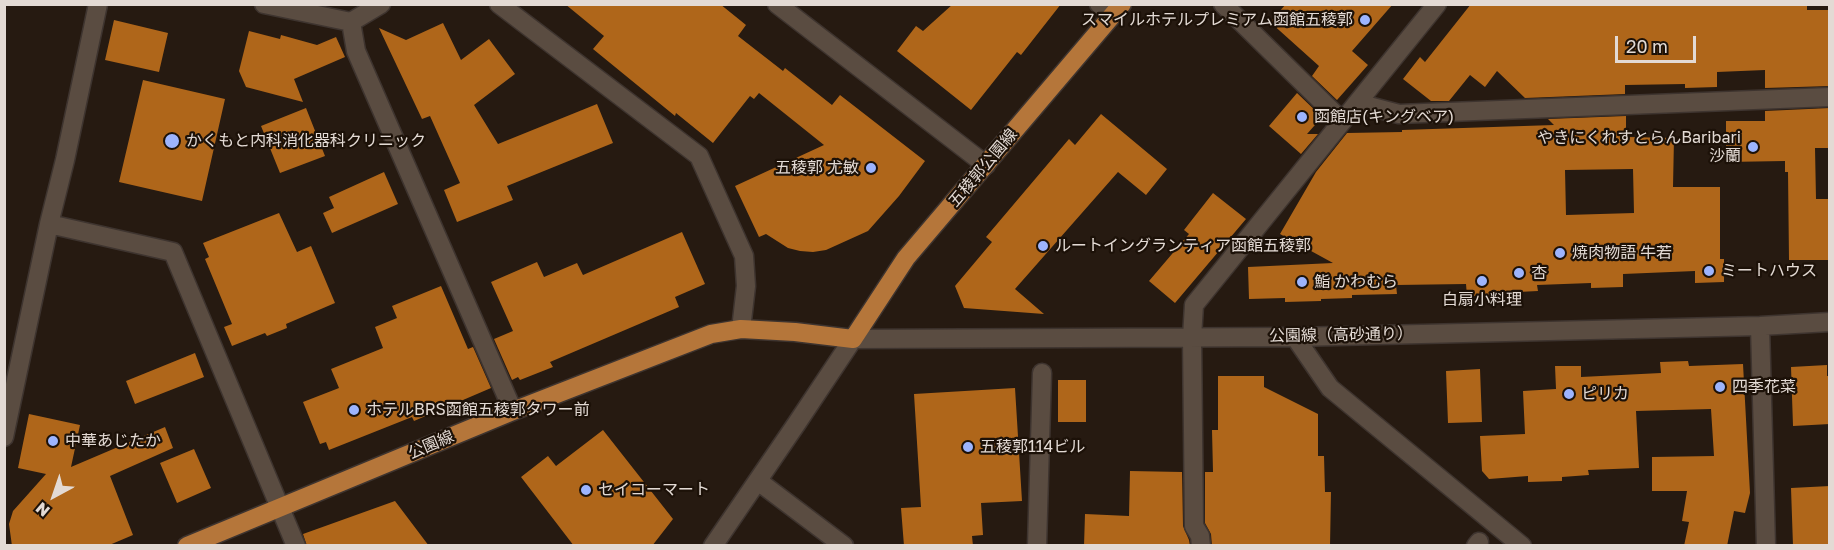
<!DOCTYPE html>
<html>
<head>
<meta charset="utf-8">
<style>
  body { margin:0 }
  #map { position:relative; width:1834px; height:550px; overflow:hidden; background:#261a11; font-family:"Golos Text",sans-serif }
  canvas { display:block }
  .frame { position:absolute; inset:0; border:6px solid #e3dad4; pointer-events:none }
  .north { position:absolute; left:24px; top:466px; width:60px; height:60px; -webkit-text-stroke:4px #1c1108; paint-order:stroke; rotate:220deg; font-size:16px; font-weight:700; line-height:24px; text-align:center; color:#e3dad4 }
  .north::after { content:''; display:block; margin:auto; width:21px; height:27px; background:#e3dad4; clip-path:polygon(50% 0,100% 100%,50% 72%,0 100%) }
  .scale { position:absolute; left:1615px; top:36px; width:81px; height:27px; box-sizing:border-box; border:3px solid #e3dad4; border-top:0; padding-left:8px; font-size:18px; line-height:21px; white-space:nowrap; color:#e3dad4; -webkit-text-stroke:4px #1c1108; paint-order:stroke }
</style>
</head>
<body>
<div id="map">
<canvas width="1834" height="550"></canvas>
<div class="frame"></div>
<div class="north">N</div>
<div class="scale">20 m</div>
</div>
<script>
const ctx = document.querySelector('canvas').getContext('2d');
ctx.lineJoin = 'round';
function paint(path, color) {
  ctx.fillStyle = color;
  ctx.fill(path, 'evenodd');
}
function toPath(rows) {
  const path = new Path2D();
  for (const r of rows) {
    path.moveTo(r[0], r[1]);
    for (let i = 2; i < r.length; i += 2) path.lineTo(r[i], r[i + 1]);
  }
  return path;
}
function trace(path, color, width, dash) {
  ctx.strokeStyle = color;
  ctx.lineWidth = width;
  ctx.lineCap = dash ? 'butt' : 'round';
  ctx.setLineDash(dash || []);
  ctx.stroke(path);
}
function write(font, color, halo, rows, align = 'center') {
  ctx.font = font + ' "Golos Text","Noto Sans JP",sans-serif';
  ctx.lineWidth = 4.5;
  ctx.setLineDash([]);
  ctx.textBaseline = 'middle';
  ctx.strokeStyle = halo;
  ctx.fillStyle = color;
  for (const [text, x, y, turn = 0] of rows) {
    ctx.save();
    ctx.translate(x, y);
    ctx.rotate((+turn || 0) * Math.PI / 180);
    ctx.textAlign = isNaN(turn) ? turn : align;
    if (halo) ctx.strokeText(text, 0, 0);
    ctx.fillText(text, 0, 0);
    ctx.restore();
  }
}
paint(toPath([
  [565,4,720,4,746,25,738,36,783,71,785,68,832,105,840,95,925,161,899,196,868,231,826,250,813,252,800,251,788,248,766,234,759,237,735,186,824,145,759,93,754,99,750,96,713,143,676,113,675,116,593,49,604,36],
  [953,4,1061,4,1021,55,1017,52,971,110,897,51,916,26,923,31],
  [1286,4,1393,4,1352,51,1368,65,1337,100,1312,76,1319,66,1270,22],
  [1471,4,1807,4,1807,10,1830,10,1830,86,1765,88,1765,70,1717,72,1717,87,1685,88,1685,84,1625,85,1625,94,1525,98,1497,71,1485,87,1470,75,1449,101,1431,101,1403,79,1420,57,1425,62],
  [114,20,168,33,159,72,105,60],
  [443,23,461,60,489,39,515,74,474,105,498,144,597,104,613,143,507,186,513,200,457,222,444,190,460,183,430,116,422,119,379,28,406,40],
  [249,31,280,39,281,35,317,45,336,37,345,57,294,79,303,102,246,87,239,71],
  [143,80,225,99,202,201,119,182],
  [1297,93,1322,117,1307,134,1318,134,1301,154,1269,126],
  [306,108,325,156,280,173,261,126],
  [1830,108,1830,148,1815,148,1816,199,1830,199,1830,260,1789,260,1788,172,1785,172,1785,161,1726,162,1726,121,1765,121,1765,111],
  [1101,114,1167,169,1146,195,1118,172,1015,289,1044,314,964,308,955,286,992,242,986,237,1069,139,1075,145],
  [1626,116,1626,137,1674,138,1673,187,1720,187,1720,259,1724,259,1724,282,1695,283,1695,271,1623,274,1623,287,1591,288,1591,283,1537,285,1538,291,1498,293,1498,295,1467,296,1466,284,1396,285,1397,294,1352,295,1352,298,1321,299,1321,301,1285,302,1285,298,1249,299,1248,267,1333,263,1280,234,1316,172,1347,133,1402,132,1402,130,1554,125,1548,119],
  [1633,169,1634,213,1566,215,1565,170],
  [384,172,398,204,332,233,323,213,334,208,329,197],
  [1213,193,1246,219,1175,303,1149,281,1189,234,1184,230],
  [279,213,297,252,311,246,335,303,286,324,287,328,267,336,265,333,232,346,224,327,232,324,205,259,209,257,203,243],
  [682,232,705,284,675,297,679,307,550,362,553,367,520,380,518,377,512,380,494,339,513,331,491,282,537,262,544,277,577,263,583,275],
  [441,286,468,349,473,347,491,388,414,421,412,417,329,450,326,442,320,444,303,402,339,388,331,369,383,348,375,327,397,318,392,306],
  [195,353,204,377,135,404,126,381],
  [1688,361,1689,366,1743,364,1750,493,1745,513,1734,511,1727,546,1684,546,1689,522,1682,521,1687,491,1652,491,1652,457,1714,456,1711,409,1636,411,1639,468,1588,470,1589,475,1562,477,1562,481,1528,482,1528,476,1489,479,1482,471,1480,436,1525,434,1523,391,1556,389,1555,366,1581,366,1581,377,1661,373,1660,362],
  [1827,365,1827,376,1830,376,1830,424,1793,426,1791,367],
  [1480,369,1482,422,1448,423,1446,371],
  [1218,376,1264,376,1264,387,1318,414,1318,456,1324,456,1325,492,1331,492,1330,546,1212,546,1211,534,1205,523,1205,472,1213,472,1212,430,1218,430],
  [1058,380,1086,380,1086,422,1058,422],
  [1015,388,1022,501,981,503,983,535,972,536,973,546,904,546,901,508,921,507,914,394],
  [29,414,80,425,71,467,165,427,173,448,110,476,133,535,107,546,12,546,9,524,13,511,46,474,18,468],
  [603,430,673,519,652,546,574,546,521,477,548,456,556,466],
  [194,449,211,488,177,503,160,463],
  [1130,471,1182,472,1183,526,1189,540,1190,546,1084,546,1085,514,1129,516],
  [1830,486,1830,546,1793,546,1791,488],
  [395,501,429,546,307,546,303,534]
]), '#af661a');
const minor = toPath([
  [264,4,351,22,381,4],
  [499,4,699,156,744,256,746,286,741,329],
  [777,4,986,165],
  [1099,4,1113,15],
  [1223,4,1342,121],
  [351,22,356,51,513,411],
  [1357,103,1399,114,1830,97],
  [49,224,173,252,296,546],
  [1760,326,1766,546],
  [1295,337,1330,388,1522,546],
  [4,437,49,224,65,160,98,4],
  [758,481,844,546],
  [713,546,797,423,853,339,1295,337,1760,326,1830,322],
  [1037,546,1042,373],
  [1201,546,1200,536,1194,526,1192,337,1194,305,1437,4],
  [1476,546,1479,542]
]);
const major = toPath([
  [187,546,513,411,711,334,741,329,795,332,853,339,906,258,1122,4]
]);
trace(minor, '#3e342f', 21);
trace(major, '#3e342f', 21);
trace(minor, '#5a4c41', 18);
trace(major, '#b5763a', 18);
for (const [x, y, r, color] of [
  [1365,20,6,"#9db4fd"],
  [1302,117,6,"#9db4fd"],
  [172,141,8,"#9db4fd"],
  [1753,147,6,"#9db4fd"],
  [871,168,6,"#9db4fd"],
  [1043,246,6,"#9db4fd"],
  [1560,253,6,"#9db4fd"],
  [1709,271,6,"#9db4fd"],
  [1519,273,6,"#9db4fd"],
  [1482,281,6,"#9db4fd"],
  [1302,282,6,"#9db4fd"],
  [1720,387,6,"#9db4fd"],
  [1569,394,6,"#9db4fd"],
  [354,410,6,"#9db4fd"],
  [53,441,6,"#9db4fd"],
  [968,447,6,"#9db4fd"],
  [586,490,6,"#9db4fd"]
]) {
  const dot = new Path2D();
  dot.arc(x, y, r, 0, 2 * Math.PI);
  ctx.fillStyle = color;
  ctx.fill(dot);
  trace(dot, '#1c1108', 2);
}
write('16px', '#e3dad4', '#1c1108', [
  ["スマイルホテルプレミアム函館五稜郭",1353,20,"right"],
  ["函館店(キングベア)",1314,117],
  ["やきにくれすとらんBaribari",1741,138,"right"],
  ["沙蘭",1741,156,"right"],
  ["かくもと内科消化器科クリニック",186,141],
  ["五稜郭 尤敏",859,168,"right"],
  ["ルートイングランティア函館五稜郭",1055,246],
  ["焼肉物語 牛若",1572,253],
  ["ミートハウス",1721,271],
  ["杏",1531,273],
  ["鮨 かわむら",1314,282],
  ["白扇小料理",1482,300,"center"],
  ["四季花菜",1732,387],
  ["ピリカ",1581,394],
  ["ホテルBRS函館五稜郭タワー前",366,410],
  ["中華あじたか",65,441],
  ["五稜郭114ビル",980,447],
  ["セイコーマート",598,490]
], 'left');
write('16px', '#e3dad4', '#1c1108', [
  ["五稜郭公園線",983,168,-50],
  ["公園線（高砂通り）",1341,335,-1],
  ["公園線",431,445,-23]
]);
</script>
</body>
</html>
